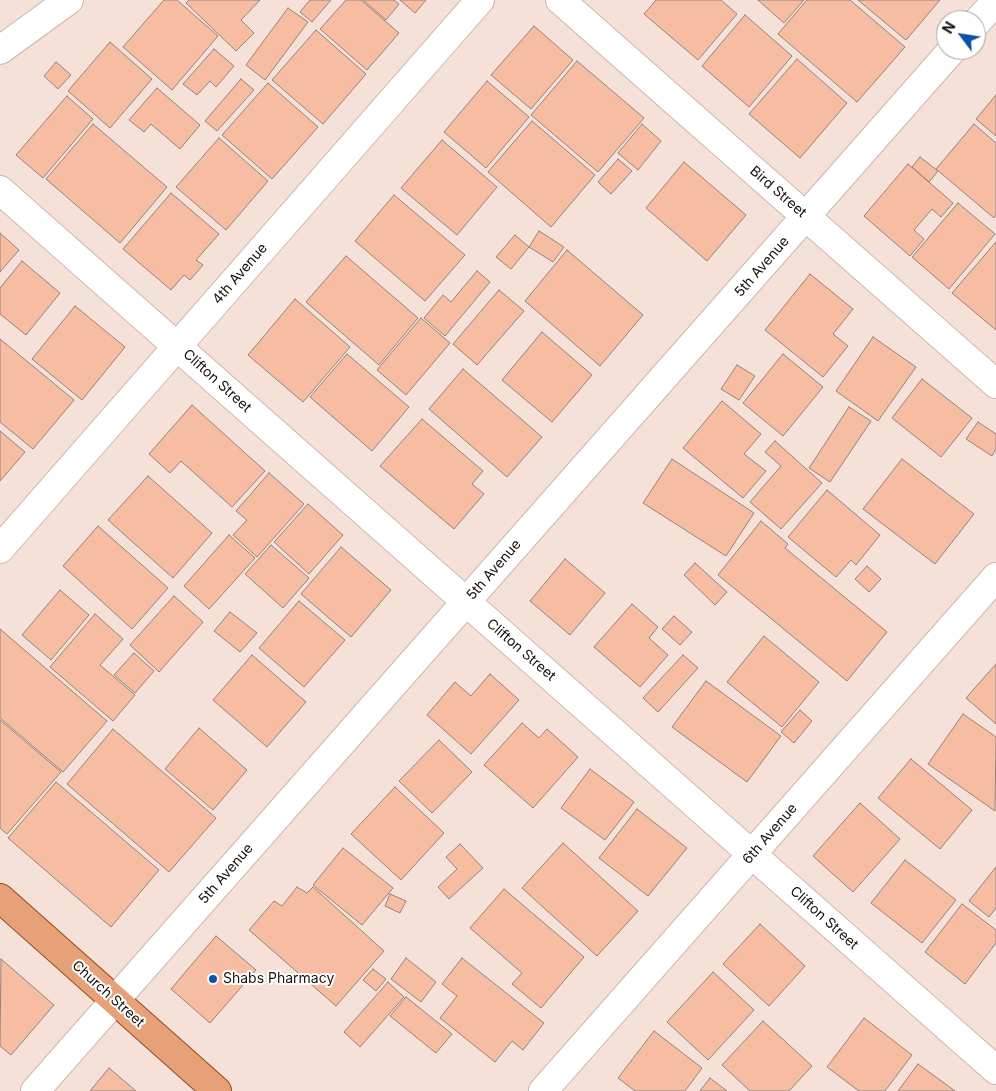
<!DOCTYPE html>
<html>
<head>
<meta charset="utf-8">
<style>
  body { margin:0 }
  #map { position:relative; width:996px; height:1091px; overflow:hidden; background:#f6e1d8; font-family:Inter,sans-serif }
  canvas { display:block }
  .north { position:absolute; left:936px; top:10px; width:50px; height:50px; box-sizing:border-box; background:#fff; border:1px solid #a3a09f; border-radius:50%; rotate:301deg; font-size:14px; font-weight:700; line-height:20px; text-align:center; color:#19120f }
  .north::after { content:''; display:block; margin:auto; width:18px; height:22px; background:#0b54a3; clip-path:polygon(50% 0,100% 100%,50% 72%,0 100%) }
</style>
</head>
<body>
<div id="map">
<canvas width="996" height="1091"></canvas>
<div class="north">N</div>
</div>
<script>
const ctx = document.querySelector('canvas').getContext('2d');
ctx.lineJoin = 'round';
function paint(path, color) {
  ctx.fillStyle = color;
  ctx.fill(path, 'evenodd');
}
function toPath(rows) {
  const path = new Path2D();
  for (const r of rows) {
    path.moveTo(r[0], r[1]);
    for (let i = 2; i < r.length; i += 2) path.lineTo(r[i], r[i + 1]);
  }
  return path;
}
function trace(path, color, width, dash) {
  ctx.strokeStyle = color;
  ctx.lineWidth = width;
  ctx.lineCap = dash ? 'butt' : 'round';
  ctx.setLineDash(dash || []);
  ctx.stroke(path);
}
function write(font, color, halo, rows, align = 'center') {
  ctx.font = font + ' Inter,sans-serif';
  ctx.lineWidth = 4;
  ctx.setLineDash([]);
  ctx.textBaseline = 'middle';
  ctx.strokeStyle = halo;
  ctx.fillStyle = color;
  for (const [text, x, y, turn = 0] of rows) {
    ctx.save();
    ctx.translate(x, y);
    ctx.rotate((+turn || 0) * Math.PI / 180);
    ctx.textAlign = isNaN(turn) ? turn : align;
    if (halo) ctx.strokeText(text, 0, 0);
    ctx.fillText(text, 0, 0);
    ctx.restore();
  }
}
const building = toPath([
  [164,0,177,0,218,36,172,90,123,47,164,0],
  [189,0,260,0,241,20,254,33,236,51,186,3,189,0],
  [310,0,331,0,312,22,300,12,310,0],
  [346,0,361,0,399,33,367,70,320,29,346,0],
  [363,0,394,0,399,4,386,20,363,0],
  [400,0,426,0,415,13,400,0],
  [656,0,721,0,737,14,698,60,644,14,656,0],
  [758,0,804,0,784,23,758,0],
  [807,0,850,0,905,47,857,102,778,34,807,0],
  [858,0,940,0,906,40,858,0],
  [288,8,308,22,265,80,246,65,288,8],
  [745,15,792,56,749,107,702,66,745,15],
  [534,26,573,60,531,109,491,75,534,26],
  [316,30,366,74,323,124,272,80,316,30],
  [110,42,152,79,110,128,68,91,110,42],
  [214,49,234,66,216,87,210,81,197,95,183,84,214,49],
  [797,59,847,103,800,158,749,114,797,59],
  [577,61,644,118,598,172,531,115,577,61],
  [56,62,71,75,58,89,44,76,56,62],
  [241,79,254,90,217,131,205,121,241,79],
  [487,81,529,117,486,168,444,132,487,81],
  [268,83,318,127,272,179,222,135,268,83],
  [157,88,200,125,180,149,151,124,144,132,129,120,157,88],
  [996,95,996,136,976,119,996,95],
  [67,96,93,119,43,178,16,155,67,96],
  [532,121,595,175,551,227,488,172,532,121],
  [93,124,167,187,120,243,46,179,93,124],
  [642,124,661,141,638,170,618,153,642,124],
  [974,124,996,143,996,215,994,218,936,169,974,124],
  [219,138,268,181,226,230,176,187,219,138],
  [442,140,497,187,457,235,401,188,442,140],
  [920,157,938,171,929,182,912,167,920,157],
  [618,159,632,171,611,194,598,182,618,159],
  [684,162,746,215,707,261,646,208,684,162],
  [908,164,953,203,941,217,932,209,914,230,924,239,910,256,864,216,908,164],
  [171,193,219,234,196,260,203,265,190,280,184,275,171,290,123,249,171,193],
  [394,195,465,255,425,301,355,241,394,195],
  [958,203,995,234,949,289,912,257,958,203],
  [539,231,564,247,553,262,529,247,539,231],
  [0,233,19,250,0,272,0,233],
  [515,235,529,247,511,269,496,257,515,235],
  [996,242,996,330,952,293,996,242],
  [567,250,643,315,600,366,525,301,567,250],
  [346,256,418,318,379,365,306,302,346,256],
  [22,261,60,293,26,335,0,314,0,288,22,261],
  [477,271,490,282,445,336,424,318,443,295,451,302,477,271],
  [810,274,853,309,833,334,848,346,823,377,765,330,810,274],
  [499,290,524,311,477,365,453,344,499,290],
  [295,299,350,347,303,402,248,355,295,299],
  [75,306,125,347,82,400,32,359,75,306],
  [421,318,450,343,406,395,377,370,421,318],
  [542,332,592,375,552,422,502,380,542,332],
  [873,337,916,367,878,421,836,391,873,337],
  [0,339,74,400,33,449,0,422,0,339],
  [347,354,409,407,372,451,310,397,347,354],
  [783,354,823,387,783,436,743,403,783,354],
  [737,365,755,376,739,400,721,389,737,365],
  [463,369,542,437,507,477,429,409,463,369],
  [922,379,972,418,941,457,892,418,922,379],
  [722,401,761,434,744,454,766,471,743,498,683,448,722,401],
  [192,405,265,471,232,507,181,461,170,473,149,454,192,405],
  [849,407,871,421,830,482,809,468,849,407],
  [422,419,483,471,472,484,484,494,454,529,380,466,422,419],
  [978,422,996,434,996,449,992,456,966,439,978,422],
  [0,431,25,452,0,481,0,431],
  [775,441,822,483,781,529,750,502,781,466,765,452,775,441],
  [672,459,754,513,726,556,643,503,672,459],
  [902,459,974,514,935,564,863,509,902,459],
  [269,473,304,504,257,557,233,535,247,520,236,511,269,473],
  [148,476,212,533,173,578,108,520,148,476],
  [827,490,880,535,856,565,851,560,836,577,788,537,827,490],
  [308,504,343,535,309,574,274,542,308,504],
  [761,521,788,544,785,548,887,632,847,681,718,575,761,521],
  [98,526,168,588,132,629,63,566,98,526],
  [229,535,255,558,209,609,184,586,229,535],
  [271,545,309,578,283,608,245,574,271,545],
  [341,547,391,590,351,637,301,594,341,547],
  [565,559,605,593,570,635,530,601,565,559],
  [695,563,727,592,715,605,684,575,695,563],
  [867,566,881,579,869,592,855,579,867,566],
  [60,590,89,615,51,660,22,635,60,590],
  [174,596,203,622,159,672,130,645,174,596],
  [299,601,345,640,304,687,259,648,299,601],
  [632,604,658,627,649,638,668,655,640,687,594,647,632,604],
  [230,612,257,633,240,652,214,631,230,612],
  [95,614,123,639,100,665,135,695,113,721,50,667,95,614],
  [674,616,692,632,680,645,662,629,674,616],
  [0,629,107,721,63,772,0,718,0,629],
  [764,636,819,682,782,727,727,682,764,636],
  [134,653,154,671,135,693,114,675,134,653],
  [252,655,306,702,267,747,213,700,252,655],
  [683,655,698,668,658,712,643,698,683,655],
  [996,664,996,724,966,698,996,664],
  [490,674,519,700,471,754,427,715,455,682,471,696,490,674],
  [706,681,781,736,747,782,672,727,706,681],
  [800,710,812,721,794,743,781,732,800,710],
  [963,714,996,737,995,811,928,764,963,714],
  [0,720,61,772,7,834,0,828,0,720],
  [522,723,539,738,547,729,578,757,533,808,484,765,522,723],
  [199,728,247,770,213,810,165,769,199,728],
  [113,729,216,818,169,872,67,784,113,729],
  [439,740,472,772,432,813,399,781,439,740],
  [911,759,972,810,940,849,878,798,911,759],
  [590,769,634,802,605,840,561,808,590,769],
  [56,782,159,870,111,927,8,838,56,782],
  [395,787,444,833,401,880,351,834,395,787],
  [860,803,900,839,853,892,813,856,860,803],
  [637,809,687,848,648,896,599,858,637,809],
  [563,843,638,911,597,956,522,888,563,843],
  [460,844,483,868,449,899,438,887,457,869,446,857,460,844],
  [343,848,393,888,362,925,313,885,343,848],
  [905,860,956,900,922,943,871,903,905,860],
  [996,867,996,908,989,917,969,901,996,867],
  [297,887,307,893,313,887,384,951,336,1006,249,930,274,901,282,906,297,887],
  [504,889,584,957,541,1008,512,984,522,973,470,928,504,889],
  [390,894,406,901,400,913,385,906,390,894],
  [962,904,996,930,996,943,965,984,925,952,962,904],
  [760,924,805,966,769,1006,723,964,760,924],
  [216,936,256,970,210,1023,171,989,216,936],
  [406,958,436,982,421,1002,391,979,406,958],
  [462,958,544,1023,523,1050,512,1041,495,1062,440,1018,457,996,442,984,462,958],
  [1,959,54,1005,11,1055,0,1046,1,959],
  [373,969,386,979,376,991,363,980,373,969],
  [713,972,754,1010,708,1060,667,1022,713,972],
  [388,982,404,997,360,1047,344,1032,388,982],
  [406,997,452,1034,436,1053,390,1016,406,997],
  [864,1018,912,1055,885,1091,859,1091,827,1067,864,1018],
  [763,1021,812,1066,789,1091,750,1091,722,1065,763,1021],
  [654,1031,702,1068,685,1091,635,1091,618,1078,654,1031],
  [918,1064,955,1091,898,1091,918,1064],
  [109,1068,136,1091,90,1091,109,1068],
  [710,1078,727,1091,700,1091,710,1078]
]);
paint(building, '#f7bda3');
trace(building, '#95827a', 1);
const minor = toPath([
  [560,0,996,384],
  [976,23,996,1],
  [0,50,69,0],
  [0,190,996,1070],
  [0,549,480,0],
  [35,1091,952,50],
  [543,1091,996,577]
]);
const major = toPath([
  [0,898,217,1091]
]);
trace(minor, '#cbb7ae', 30);
trace(major, '#94461a', 30);
trace(minor, '#fff', 28);
trace(major, '#e6a179', 28);
for (const [x, y, r, color] of [
  [213,979,5,"#0b54a3"]
]) {
  const dot = new Path2D();
  dot.arc(x, y, r, 0, 2 * Math.PI);
  ctx.fillStyle = color;
  ctx.fill(dot);
  trace(dot, '#fff', 2);
}
write('14px', '#19120f', '#fff', [
  ["Bird Street",778,192,41],
  ["5th Avenue",762,267,-49],
  ["4th Avenue",240,274,-49],
  ["Clifton Street",217,381,42],
  ["5th Avenue",494,570,-49],
  ["Clifton Street",521,650,41],
  ["6th Avenue",770,834,-49],
  ["5th Avenue",226,874,-49],
  ["Clifton Street",824,918,42],
  ["Church Street",108,994,42]
]);
write('14px', '#19120f', '#fff', [
  ["Shabs Pharmacy",223,979]
], 'left');
</script>
</body>
</html>
